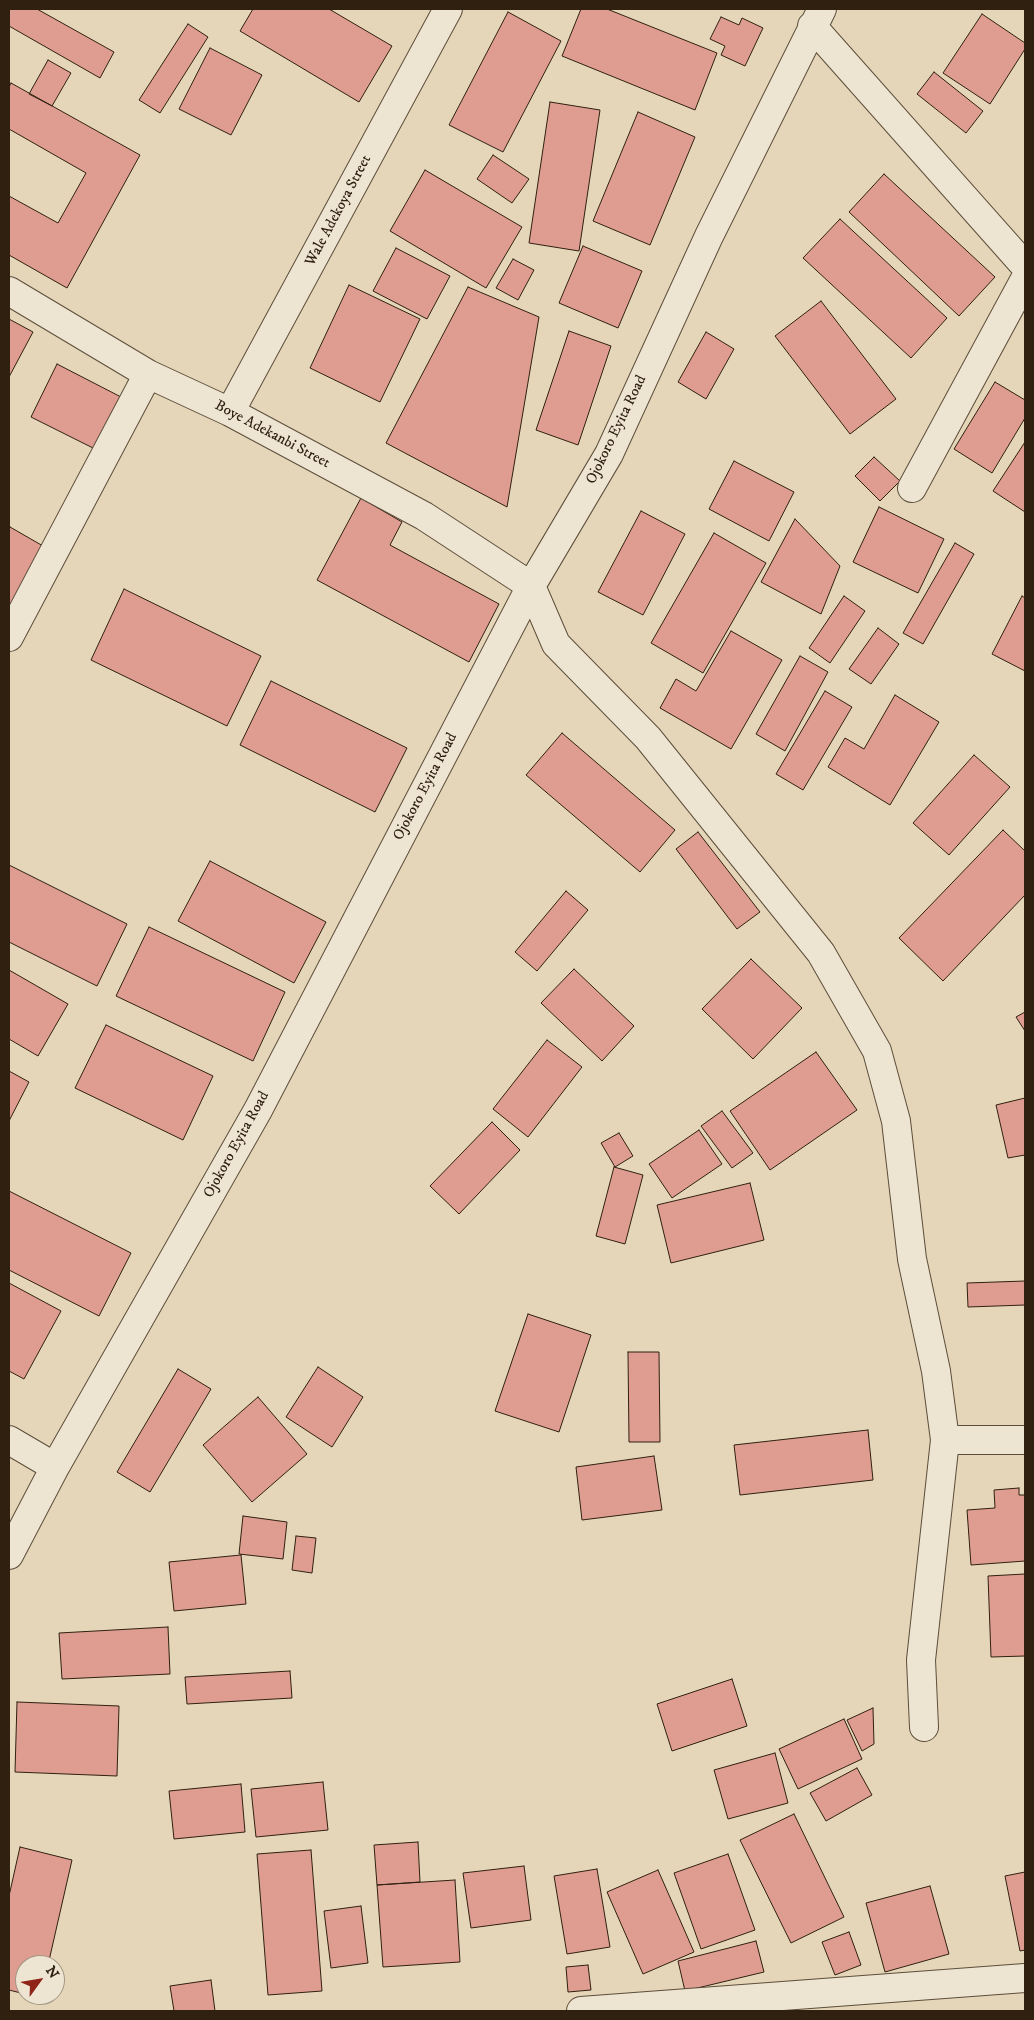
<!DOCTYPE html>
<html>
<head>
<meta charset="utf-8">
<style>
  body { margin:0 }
  #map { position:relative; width:1034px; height:2020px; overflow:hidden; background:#e5d6b9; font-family:"IM FELL DW Pica",serif }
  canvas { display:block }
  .frame { position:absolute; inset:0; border:10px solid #2f2010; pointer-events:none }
  .north { position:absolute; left:15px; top:1955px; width:50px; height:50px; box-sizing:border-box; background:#eee4d2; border:1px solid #a29684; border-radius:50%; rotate:58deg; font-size:14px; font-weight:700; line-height:20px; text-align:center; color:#2f2010 }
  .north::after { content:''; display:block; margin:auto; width:18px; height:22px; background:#8f2418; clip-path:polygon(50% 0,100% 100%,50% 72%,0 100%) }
</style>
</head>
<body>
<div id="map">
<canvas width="1034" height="2020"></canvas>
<div class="frame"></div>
<div class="north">N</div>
</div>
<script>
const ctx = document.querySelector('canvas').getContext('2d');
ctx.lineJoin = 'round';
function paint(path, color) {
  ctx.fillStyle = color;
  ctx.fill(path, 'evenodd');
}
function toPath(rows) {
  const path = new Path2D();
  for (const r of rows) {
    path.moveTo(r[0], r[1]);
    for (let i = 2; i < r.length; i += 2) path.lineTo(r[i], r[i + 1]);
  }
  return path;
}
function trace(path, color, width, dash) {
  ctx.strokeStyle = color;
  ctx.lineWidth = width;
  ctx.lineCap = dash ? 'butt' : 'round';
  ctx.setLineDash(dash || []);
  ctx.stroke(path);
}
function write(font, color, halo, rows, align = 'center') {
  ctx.font = font + ' "IM FELL DW Pica",serif';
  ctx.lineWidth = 4;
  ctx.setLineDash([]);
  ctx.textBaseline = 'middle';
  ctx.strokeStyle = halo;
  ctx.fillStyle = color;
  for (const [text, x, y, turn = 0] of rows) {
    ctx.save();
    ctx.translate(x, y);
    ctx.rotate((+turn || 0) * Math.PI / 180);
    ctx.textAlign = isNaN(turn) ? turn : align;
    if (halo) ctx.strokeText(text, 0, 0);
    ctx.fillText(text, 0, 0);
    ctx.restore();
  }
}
const building = toPath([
  [9,9,37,9,114,52,100,78,9,26,9,9],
  [253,9,329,9,392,46,359,102,240,31,253,9],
  [581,9,607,9,717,53,695,110,562,56,581,9],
  [508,12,561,41,503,152,449,125,508,12],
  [982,14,1025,43,1025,49,990,104,943,73,982,14],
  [721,17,739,25,742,18,763,28,745,66,721,55,725,46,710,39,721,17],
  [188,24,208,37,160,113,139,100,188,24],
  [210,48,262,75,231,135,179,109,210,48],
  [48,60,71,73,52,106,29,94,48,60],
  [934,72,983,111,966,133,917,94,934,72],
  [11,83,140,155,67,288,9,255,9,196,58,223,86,173,9,129,9,87,11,83],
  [550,102,600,110,579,251,529,243,550,102],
  [638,112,695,137,650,245,593,221,638,112],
  [493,155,529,179,512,203,477,179,493,155],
  [425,170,522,227,486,288,390,231,425,170],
  [884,174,995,277,959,316,849,212,884,174],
  [840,219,947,318,911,358,803,258,840,219],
  [583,246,642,271,618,328,559,303,583,246],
  [396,248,450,276,427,319,373,291,396,248],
  [513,259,534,270,518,300,496,288,513,259],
  [349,285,420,319,380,402,310,368,349,285],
  [468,287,539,317,507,507,386,443,468,287],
  [821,301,896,399,850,434,775,336,821,301],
  [9,319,33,332,9,377,9,319],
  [569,331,611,346,578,445,536,430,569,331],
  [706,332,734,349,706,399,678,382,706,332],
  [57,364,121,397,95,449,31,417,57,364],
  [995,382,1025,400,1025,418,992,473,954,449,995,382],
  [1025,442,1025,512,993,491,1025,442],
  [874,457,900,481,880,501,855,476,874,457],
  [734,461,794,492,769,541,709,509,734,461],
  [361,498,402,522,390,545,499,604,469,662,317,580,361,498],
  [879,507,944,539,918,593,853,562,879,507],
  [641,511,685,534,643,615,598,592,641,511],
  [795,519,840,566,821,614,761,582,795,519],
  [10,527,50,550,9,626,9,529,10,527],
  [714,533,766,563,703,673,651,643,714,533],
  [955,543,974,554,923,644,903,633,955,543],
  [124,589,261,656,227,726,91,660,124,589],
  [844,596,865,611,830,663,809,648,844,596],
  [1022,596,1025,598,1025,671,992,654,1022,596],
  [878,628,899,644,871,684,849,669,878,628],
  [731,631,782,660,731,749,660,708,676,679,696,691,731,631],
  [800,656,828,672,785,751,756,734,800,656],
  [271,681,407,748,375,812,240,745,271,681],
  [825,691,852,707,803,790,776,774,825,691],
  [895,695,939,722,890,805,828,767,845,738,864,749,895,695],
  [562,733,675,830,640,872,526,775,562,733],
  [974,755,1010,787,949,855,913,823,974,755],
  [1003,830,1025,851,1025,895,943,981,899,938,1003,830],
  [698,832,760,912,737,929,676,849,698,832],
  [210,861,326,922,294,983,178,921,210,861],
  [9,865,127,924,97,986,9,942,9,865],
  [566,891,588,910,537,971,515,952,566,891],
  [149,927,285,992,253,1061,116,996,149,927],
  [751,959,802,1008,753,1059,702,1009,751,959],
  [574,969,634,1026,602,1061,541,1003,574,969],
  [9,970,68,1004,38,1056,9,1039,9,970],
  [1025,1012,1025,1031,1016,1017,1025,1012],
  [106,1025,213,1076,183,1140,75,1088,106,1025],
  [547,1040,582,1067,528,1137,493,1109,547,1040],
  [816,1052,857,1110,770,1170,730,1111,816,1052],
  [9,1071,29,1082,9,1121,9,1071],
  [1025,1098,1025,1155,1008,1158,996,1105,1025,1098],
  [722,1111,753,1153,732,1168,701,1126,722,1111],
  [492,1122,520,1150,459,1214,430,1186,492,1122],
  [699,1130,722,1164,672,1198,649,1164,699,1130],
  [619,1133,633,1156,615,1167,601,1143,619,1133],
  [614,1167,643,1175,625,1244,596,1236,614,1167],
  [750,1183,764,1240,671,1263,657,1205,750,1183],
  [9,1191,131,1253,99,1316,9,1270,9,1191],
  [1025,1281,1025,1305,968,1307,967,1283,1025,1281],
  [9,1283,61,1311,24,1379,9,1371,9,1283],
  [528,1314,591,1335,559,1432,495,1411,528,1314],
  [628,1352,659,1352,660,1442,629,1442,628,1352],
  [318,1367,363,1397,332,1447,286,1417,318,1367],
  [178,1369,211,1389,150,1492,117,1472,178,1369],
  [258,1397,307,1454,252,1502,203,1445,258,1397],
  [868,1430,873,1480,740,1495,734,1445,868,1430],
  [654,1456,662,1510,582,1520,576,1467,654,1456],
  [1019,1488,1019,1495,1025,1495,1025,1561,971,1565,967,1510,995,1508,994,1490,1019,1488],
  [243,1516,287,1522,283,1559,239,1554,243,1516],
  [296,1536,316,1538,312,1573,292,1570,296,1536],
  [241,1555,246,1604,174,1611,169,1562,241,1555],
  [1025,1574,1025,1656,991,1657,988,1576,1025,1574],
  [168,1627,170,1674,62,1679,59,1633,168,1627],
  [290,1671,292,1698,187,1704,185,1677,290,1671],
  [732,1679,747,1726,672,1751,657,1704,732,1679],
  [17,1702,119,1706,117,1776,15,1772,17,1702],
  [873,1708,874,1744,862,1751,847,1720,873,1708],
  [844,1719,862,1759,798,1789,779,1749,844,1719],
  [775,1753,788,1803,728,1819,714,1770,775,1753],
  [857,1768,872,1795,826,1821,810,1793,857,1768],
  [323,1782,328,1830,256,1837,251,1789,323,1782],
  [241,1784,245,1832,174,1839,169,1791,241,1784],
  [794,1814,844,1917,791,1943,740,1840,794,1814],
  [418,1842,420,1882,377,1885,374,1845,418,1842],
  [20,1847,72,1860,48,1965,25,1965,25,1994,9,1990,9,1896,20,1847],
  [311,1850,322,1991,268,1995,257,1854,311,1850],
  [728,1854,755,1930,701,1949,674,1873,728,1854],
  [524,1866,531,1920,471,1928,463,1873,524,1866],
  [597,1869,610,1947,567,1954,554,1876,597,1869],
  [658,1870,694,1952,643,1974,607,1892,658,1870],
  [1025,1872,1025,1950,1020,1951,1005,1876,1025,1872],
  [455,1880,460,1962,383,1967,377,1885,455,1880],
  [930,1886,949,1954,885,1972,866,1903,930,1886],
  [361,1906,368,1963,331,1968,324,1911,361,1906],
  [849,1932,861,1965,835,1975,822,1942,849,1932],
  [756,1941,764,1972,685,1991,678,1961,756,1941],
  [588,1965,591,1990,568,1992,566,1967,588,1965],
  [211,1980,215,2011,174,2011,170,1986,211,1980]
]);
paint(building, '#df9c91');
trace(building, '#2f2010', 1);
const minor = toPath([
  [812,26,1025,266],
  [9,291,148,374,230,412,424,516,531,586],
  [230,412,448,9],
  [912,488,1025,279],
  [531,586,556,644,648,738,821,953,877,1051,896,1121,912,1259,936,1371,945,1440,921,1660,924,1727],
  [9,637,148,374],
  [9,1440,55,1467],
  [945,1440,1025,1440],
  [9,1555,55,1467,258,1110,531,586,609,454,709,236,822,9],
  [581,2011,1025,1978]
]);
trace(minor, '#5c4e3a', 30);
trace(minor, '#eee4d2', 28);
write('15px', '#2f2010', '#eee4d2', [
  ["Wale Adekoya Street",339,211,-62],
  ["Ojokoro Eyita Road",617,430,-64],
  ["Boye Adekanbi Street",272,435,28],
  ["Ojokoro Eyita Road",426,787,-62],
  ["Ojokoro Eyita Road",237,1145,-61]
]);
</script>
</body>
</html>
